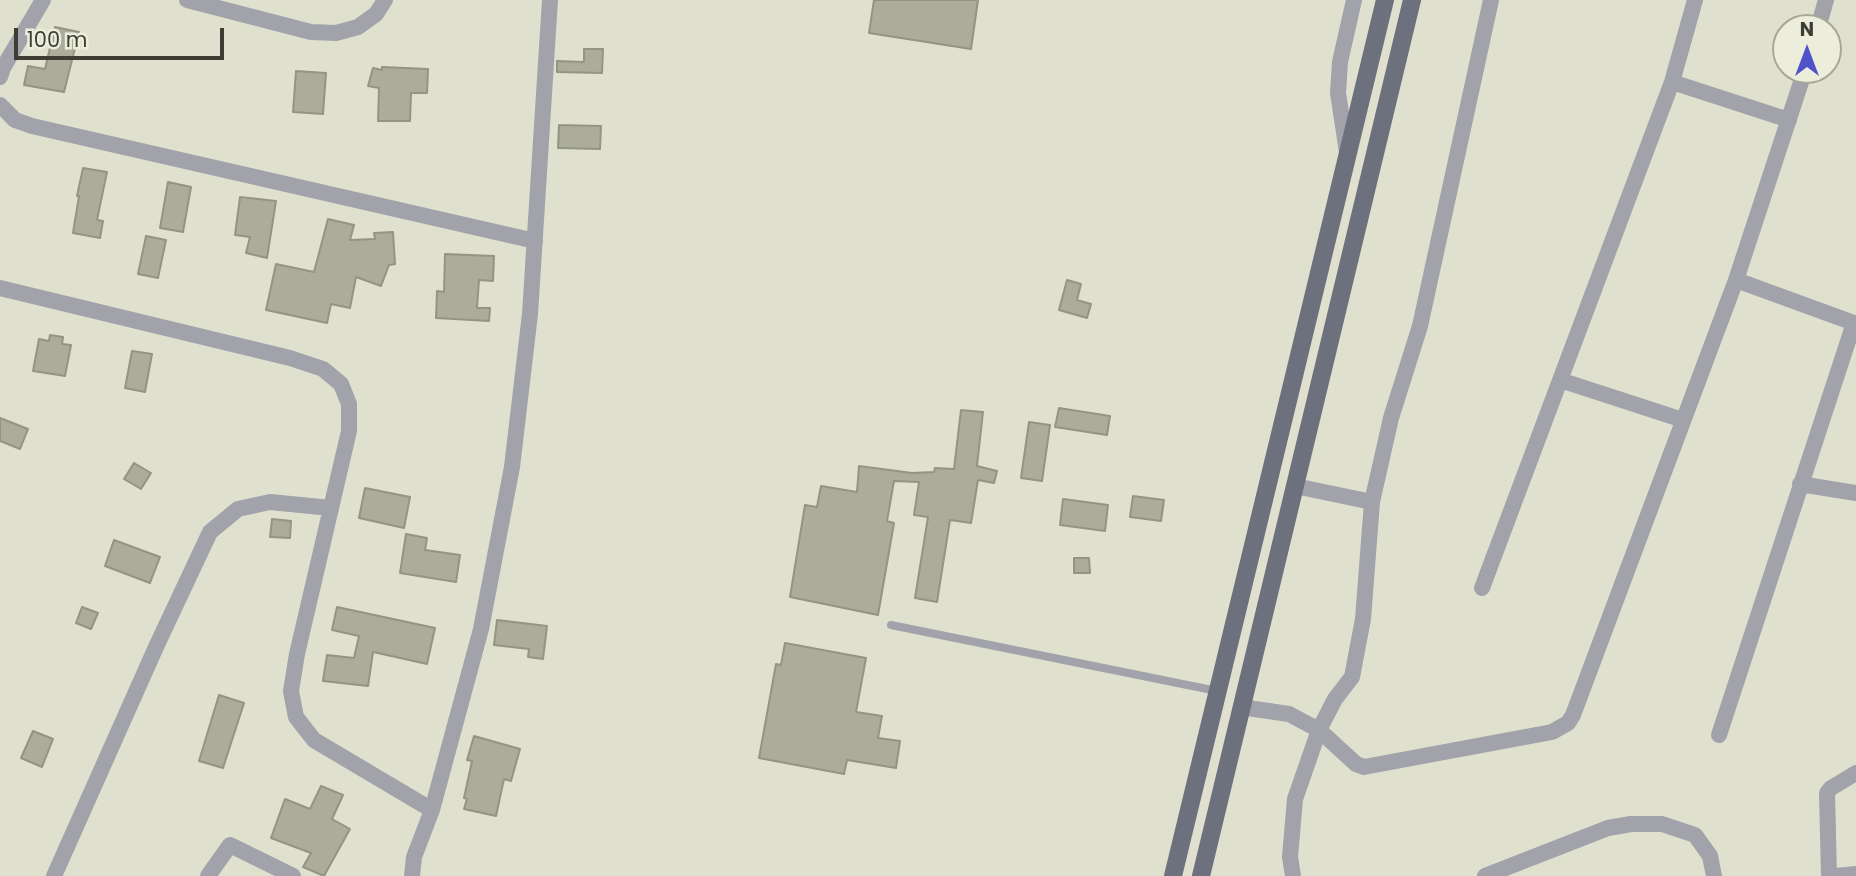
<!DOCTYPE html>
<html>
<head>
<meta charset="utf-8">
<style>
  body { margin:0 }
  #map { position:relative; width:1856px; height:876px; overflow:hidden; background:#dfe1ce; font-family:Poppins,sans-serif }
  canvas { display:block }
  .north { position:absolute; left:1772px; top:14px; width:70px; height:70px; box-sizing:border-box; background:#eceedb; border:2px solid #a6a799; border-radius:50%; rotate:0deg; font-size:19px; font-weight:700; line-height:28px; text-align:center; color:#3d3d36 }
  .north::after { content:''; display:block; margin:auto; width:24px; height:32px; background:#4f52c9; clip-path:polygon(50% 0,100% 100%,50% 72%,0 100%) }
  .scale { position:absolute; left:14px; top:28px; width:210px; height:32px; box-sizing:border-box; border:4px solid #3d3d36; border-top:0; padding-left:9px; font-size:21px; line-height:24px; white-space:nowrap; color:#3d3d36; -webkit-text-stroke:5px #eceedb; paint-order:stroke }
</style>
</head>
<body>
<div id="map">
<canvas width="1856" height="876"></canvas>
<div class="north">N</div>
<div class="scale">100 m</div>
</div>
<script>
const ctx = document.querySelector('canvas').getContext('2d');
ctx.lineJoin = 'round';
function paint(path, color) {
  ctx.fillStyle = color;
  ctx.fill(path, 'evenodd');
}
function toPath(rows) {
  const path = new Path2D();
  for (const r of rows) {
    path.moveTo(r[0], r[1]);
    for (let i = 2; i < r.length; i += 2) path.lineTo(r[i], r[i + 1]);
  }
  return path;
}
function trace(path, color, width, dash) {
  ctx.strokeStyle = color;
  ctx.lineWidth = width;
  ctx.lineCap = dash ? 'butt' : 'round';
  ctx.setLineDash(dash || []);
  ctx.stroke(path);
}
const building = toPath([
  [874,0,978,0,971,49,869,33,874,0],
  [55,27,79,32,64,92,24,85,28,66,45,69,55,27],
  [584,49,603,49,602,73,557,72,557,61,584,62,584,49],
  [382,67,428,69,427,93,411,93,410,121,378,121,379,88,368,86,373,68,382,70,382,67],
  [296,71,326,73,323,114,293,112,296,71],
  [559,125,601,126,600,149,558,148,559,125],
  [83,168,107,172,97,220,103,221,100,238,73,233,79,196,77,196,83,168],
  [168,182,191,187,183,232,160,228,168,182],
  [240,197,276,201,267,258,246,253,250,237,235,235,240,197],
  [328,219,354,225,350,240,375,239,374,233,393,232,395,264,389,265,381,286,356,277,350,308,331,304,327,323,266,310,276,264,314,272,328,219],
  [146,236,166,240,158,278,138,274,146,236],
  [445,254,494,256,493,281,479,280,477,308,490,308,489,321,436,318,437,291,444,292,445,254],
  [1067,280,1081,284,1077,300,1091,304,1087,318,1059,310,1067,280],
  [50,335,63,337,62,344,71,345,65,376,33,371,39,339,49,341,50,335],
  [132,351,152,354,145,392,125,388,132,351],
  [1059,408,1110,416,1107,435,1055,427,1059,408],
  [961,410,983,412,977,466,997,471,994,483,978,480,971,523,950,520,937,602,915,598,928,517,914,515,919,482,894,481,887,521,894,523,878,615,790,597,805,505,817,507,821,486,857,492,859,466,912,473,934,472,935,468,954,469,961,410],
  [0,418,28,429,20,449,0,441,0,418],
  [1029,422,1050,425,1042,481,1021,478,1029,422],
  [134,463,151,473,141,489,124,479,134,463],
  [365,488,410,497,404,528,359,518,365,488],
  [1133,496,1164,500,1161,521,1130,517,1133,496],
  [1063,499,1108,505,1105,531,1060,525,1063,499],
  [272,519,291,521,290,538,270,537,272,519],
  [406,534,427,538,425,550,460,555,456,582,400,573,406,534],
  [114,540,160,557,150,583,105,566,114,540],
  [1074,558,1089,558,1090,573,1074,573,1074,558],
  [82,607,98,613,91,629,76,623,82,607],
  [337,607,435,628,427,664,373,652,368,686,323,681,327,655,354,658,359,636,332,630,337,607],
  [497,620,547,626,543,659,528,657,529,649,494,645,497,620],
  [785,643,866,658,856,712,882,716,878,738,900,741,896,768,847,760,844,774,759,758,776,664,781,665,785,643],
  [219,695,244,703,223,768,199,761,219,695],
  [33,731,53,739,42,767,21,758,33,731],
  [474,736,520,749,511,781,504,779,496,816,464,809,467,799,464,798,472,761,467,760,474,736],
  [321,786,343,795,332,819,350,829,324,876,303,867,311,853,271,838,285,799,310,809,321,786]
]);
paint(building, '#abac9a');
trace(building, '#939483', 2);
trace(toPath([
  [891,625,1217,691]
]), '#a1a2aa', 8);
trace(toPath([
  [187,0,311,32,336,33,358,27,376,14,385,0],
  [1818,28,1826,0],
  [0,77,3,68,43,0],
  [1672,82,1789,120],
  [0,105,15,120,32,126,535,241],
  [1347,152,1338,93,1340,62,1354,0],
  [0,288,290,358,323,369,341,384,349,404,349,431,297,654,291,691,296,717,314,740,432,810,481,629,512,467,530,314,550,0],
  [1560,380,1683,420],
  [1800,484,1856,493],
  [1295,486,1372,502],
  [1482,588,1672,82,1695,0],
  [1241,707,1289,714,1319,730,1356,764,1364,767,1552,732,1568,723,1573,715,1736,280,1805,70],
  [1719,735,1854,323,1736,280],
  [54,876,156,647,210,532,238,509,270,502,331,508],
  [208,876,230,845,293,876],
  [412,876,414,857,432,810],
  [1293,876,1290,857,1295,799,1319,730,1335,699,1352,677,1363,619,1372,502,1391,418,1420,326,1491,0],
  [1485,876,1608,828,1631,824,1662,824,1695,835,1710,856,1714,876],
  [1829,876,1827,793,1831,788,1856,773],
  [1836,876,1856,874]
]), '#a1a2aa', 16);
trace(toPath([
  [1173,876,1385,0],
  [1201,876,1412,0]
]), '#6d707d', 18);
</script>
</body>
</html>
